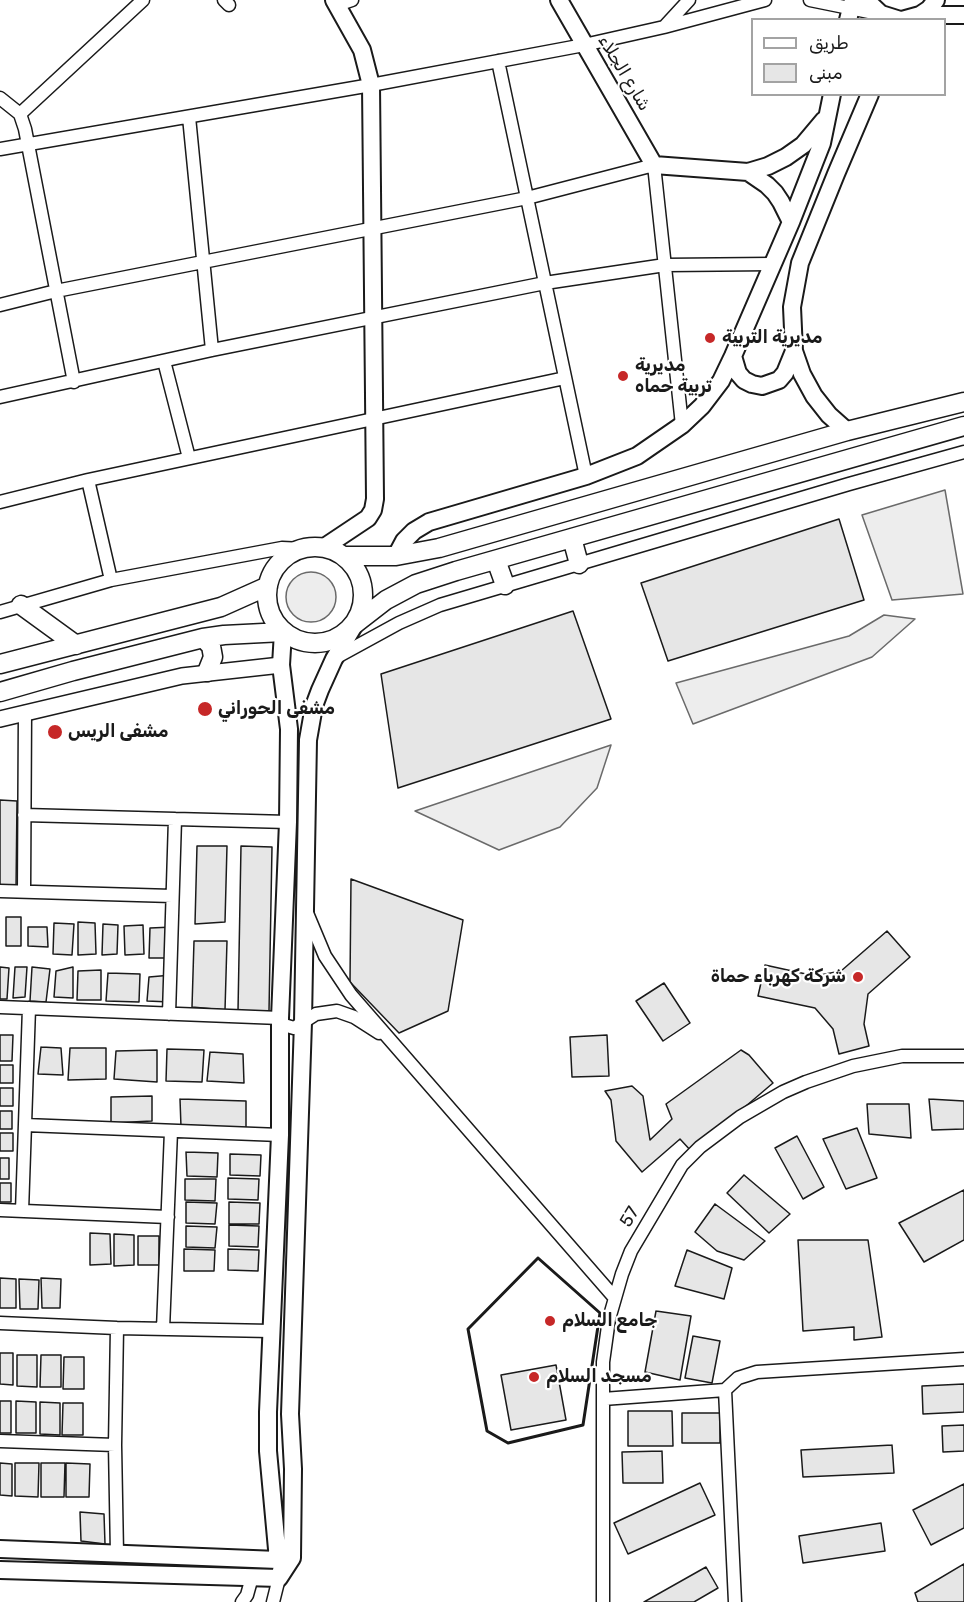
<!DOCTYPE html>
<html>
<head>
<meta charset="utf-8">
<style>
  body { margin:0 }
  #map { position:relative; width:964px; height:1602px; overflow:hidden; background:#fff; font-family:Rubik,Cairo,sans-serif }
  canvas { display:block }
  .legend { position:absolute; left:751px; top:18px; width:195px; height:78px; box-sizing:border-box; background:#fff; border:2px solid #a3a3a3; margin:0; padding:8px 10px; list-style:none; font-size:18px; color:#1a1a1a }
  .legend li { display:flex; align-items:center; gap:12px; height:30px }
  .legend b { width:30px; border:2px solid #a3a3a3 }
</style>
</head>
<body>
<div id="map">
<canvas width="964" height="1602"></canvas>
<ul class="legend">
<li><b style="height:8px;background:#fff"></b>طريق</li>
<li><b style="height:16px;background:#e6e6e6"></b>مبنى</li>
</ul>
</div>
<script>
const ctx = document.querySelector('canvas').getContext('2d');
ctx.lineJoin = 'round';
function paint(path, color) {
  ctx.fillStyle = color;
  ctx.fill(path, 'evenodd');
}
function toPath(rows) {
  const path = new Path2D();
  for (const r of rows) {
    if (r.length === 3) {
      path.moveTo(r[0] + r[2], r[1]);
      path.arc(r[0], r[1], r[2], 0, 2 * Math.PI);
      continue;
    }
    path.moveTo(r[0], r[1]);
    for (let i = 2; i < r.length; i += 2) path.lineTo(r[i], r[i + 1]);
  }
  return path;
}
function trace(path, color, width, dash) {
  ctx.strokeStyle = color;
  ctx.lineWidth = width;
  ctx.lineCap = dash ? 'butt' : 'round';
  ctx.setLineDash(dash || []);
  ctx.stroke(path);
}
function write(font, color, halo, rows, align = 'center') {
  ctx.font = font + ' Rubik,Cairo,sans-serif';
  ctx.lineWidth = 4.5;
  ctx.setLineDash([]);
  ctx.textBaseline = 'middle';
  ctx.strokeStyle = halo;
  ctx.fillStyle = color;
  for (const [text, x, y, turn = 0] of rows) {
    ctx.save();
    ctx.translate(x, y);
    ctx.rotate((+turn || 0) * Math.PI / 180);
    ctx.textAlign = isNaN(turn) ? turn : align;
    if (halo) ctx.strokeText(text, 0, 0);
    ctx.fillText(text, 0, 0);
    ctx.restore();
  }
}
const built = toPath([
  [945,490,963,594,892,600,862,515,945,490],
  [311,597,25],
  [884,615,915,619,872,657,693,724,676,683,849,636,884,615],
  [611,745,597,788,560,827,499,850,415,811,611,745]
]);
paint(built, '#ededed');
trace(built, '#6a6a6a', 1.5);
const building = toPath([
  [839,519,864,600,668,661,641,583,839,519],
  [573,611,611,719,398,788,381,674,573,611],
  [0,800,17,801,16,890,0,889,0,800],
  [197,846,227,846,225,922,195,924,197,846],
  [241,846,272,847,269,1011,238,1011,241,846],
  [351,879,463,920,448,1011,399,1033,350,982,351,879],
  [6,917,21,917,21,946,6,946,6,917],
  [78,922,95,923,96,954,78,955,78,922],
  [54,923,74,924,72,955,53,954,54,923],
  [103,924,118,925,117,954,102,955,103,924],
  [143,925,144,954,125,955,124,926,143,925],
  [28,927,47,927,48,947,28,946,28,927],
  [173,927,175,958,149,958,150,928,173,927],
  [887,931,910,957,868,994,864,1024,869,1046,839,1054,833,1029,815,1008,758,996,765,965,815,976,841,971,887,931],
  [194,941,227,941,225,1010,192,1007,194,941],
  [0,967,9,968,7,999,0,999,0,967],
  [15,967,27,967,25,997,13,998,15,967],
  [32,967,50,969,46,1002,30,1001,32,967],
  [73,967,73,998,54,997,56,971,73,967],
  [101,970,101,1000,77,1000,78,971,101,970],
  [108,973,140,974,139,1002,106,1001,108,973],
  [172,975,170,1002,147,1001,149,977,172,975],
  [664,983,690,1023,663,1041,636,1001,664,983],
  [0,1035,13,1035,12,1061,0,1061,0,1035],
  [607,1035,609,1076,572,1077,570,1037,607,1035],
  [41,1047,61,1048,63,1075,38,1074,41,1047],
  [70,1048,106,1048,106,1079,68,1080,70,1048],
  [167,1049,204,1050,202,1082,166,1081,167,1049],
  [157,1050,157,1082,114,1079,116,1051,157,1050],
  [741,1050,749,1055,773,1083,692,1152,680,1139,642,1172,616,1141,611,1100,605,1091,632,1086,643,1096,650,1140,672,1119,666,1104,741,1050],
  [210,1052,243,1054,244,1083,207,1081,210,1052],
  [0,1065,13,1065,13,1083,0,1083,0,1065],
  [0,1088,13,1088,13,1106,0,1106,0,1088],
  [152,1096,152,1121,111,1123,111,1097,152,1096],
  [180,1099,246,1101,246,1129,181,1127,180,1099],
  [929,1099,964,1101,964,1129,932,1130,929,1099],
  [867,1104,909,1104,911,1138,869,1134,867,1104],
  [0,1111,12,1111,12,1129,0,1129,0,1111],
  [857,1128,877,1178,846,1189,823,1139,857,1128],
  [0,1133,13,1133,13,1151,0,1151,0,1133],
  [797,1136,824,1187,803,1199,775,1148,797,1136],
  [186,1152,218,1153,217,1177,187,1176,186,1152],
  [230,1154,261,1155,260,1176,230,1175,230,1154],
  [0,1158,9,1158,9,1179,0,1179,0,1158],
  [744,1175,790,1214,769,1233,727,1193,744,1175],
  [228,1178,259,1179,258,1200,228,1199,228,1178],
  [185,1179,216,1179,215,1201,185,1200,185,1179],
  [0,1183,11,1183,11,1202,0,1202,0,1183],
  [964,1190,964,1240,924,1262,899,1223,964,1190],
  [186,1202,217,1203,215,1224,186,1223,186,1202],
  [229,1202,260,1203,259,1224,229,1224,229,1202],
  [715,1204,765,1241,744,1260,717,1251,695,1232,715,1204],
  [229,1225,259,1226,258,1247,229,1246,229,1225],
  [186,1226,217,1227,215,1248,186,1247,186,1226],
  [90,1233,110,1234,111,1264,90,1265,90,1233],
  [114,1234,134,1235,134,1265,114,1266,114,1234],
  [138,1236,159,1236,159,1265,138,1265,138,1236],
  [798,1240,868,1240,882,1337,854,1340,854,1327,803,1331,798,1240],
  [184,1249,215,1250,214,1271,184,1271,184,1249],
  [228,1249,259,1250,258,1271,228,1270,228,1249],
  [687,1250,732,1268,724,1299,675,1286,687,1250],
  [0,1278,16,1279,16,1308,0,1308,0,1278],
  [41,1278,61,1279,60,1308,42,1308,41,1278],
  [19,1279,39,1280,38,1309,20,1309,19,1279],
  [656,1311,691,1316,680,1380,645,1372,656,1311],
  [693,1336,720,1341,712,1383,685,1378,693,1336],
  [0,1353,13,1353,13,1385,0,1384,0,1353],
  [17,1355,37,1355,37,1387,17,1386,17,1355],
  [41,1355,61,1355,61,1387,40,1387,41,1355],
  [64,1357,84,1357,84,1389,63,1389,64,1357],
  [556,1365,566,1420,511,1430,501,1375,556,1365],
  [964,1384,964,1412,923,1414,922,1386,964,1384],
  [0,1401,11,1401,11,1433,0,1433,0,1401],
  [16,1401,36,1402,36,1433,16,1433,16,1401],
  [40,1402,60,1403,60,1435,40,1434,40,1402],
  [63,1403,83,1403,83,1435,62,1435,63,1403],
  [628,1411,672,1411,673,1446,628,1446,628,1411],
  [682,1413,720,1413,720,1443,682,1443,682,1413],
  [964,1425,964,1451,943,1452,942,1426,964,1425],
  [892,1445,894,1473,803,1477,801,1450,892,1445],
  [662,1451,663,1483,623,1483,622,1452,662,1451],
  [0,1463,12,1464,12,1496,0,1495,0,1463],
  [15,1463,39,1463,38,1497,15,1496,15,1463],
  [41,1463,65,1463,64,1497,41,1497,41,1463],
  [66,1463,90,1464,89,1497,66,1497,66,1463],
  [700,1483,715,1515,628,1554,614,1523,700,1483],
  [964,1484,964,1528,931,1545,913,1510,964,1484],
  [80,1512,104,1514,105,1544,81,1541,80,1512],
  [881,1523,885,1551,803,1563,799,1536,881,1523],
  [964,1564,964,1602,918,1602,915,1593,964,1564],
  [706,1567,718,1588,694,1602,644,1602,706,1567]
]);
paint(building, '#e6e6e6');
trace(building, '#1a1a1a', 1.5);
const minor = toPath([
  [224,0,229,5],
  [810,0,879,14],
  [337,5,352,0],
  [665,26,689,0],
  [498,61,586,476],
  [0,98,20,114,25,129,74,382],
  [20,114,143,0],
  [189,117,212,350],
  [0,149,371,85,584,45,664,27,765,0],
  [0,305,56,291,527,198,654,165,682,425],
  [164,361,189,458],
  [0,397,212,350,545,283,665,265,772,264],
  [88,480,111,580],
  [0,502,88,480,565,378],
  [0,612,111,580,282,548,303,549],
  [335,658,399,623,440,605,849,484,964,452],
  [24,815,288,822],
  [0,891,172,896],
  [24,891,25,712],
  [307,913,325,956,351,995,614,1297],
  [0,1007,280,1018,284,1025,294,1028,316,1014,337,1011,354,1017,379,1033],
  [169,1014,175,819],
  [25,1125,280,1135],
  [0,1210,168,1217],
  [22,1211,29,1008],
  [0,1323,117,1328,271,1331],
  [163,1329,171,1131],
  [603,1399,725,1390],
  [0,1441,115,1445],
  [117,1554,115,1445,117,1328],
  [242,1602,247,1595,252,1577],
  [273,1602,279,1578,279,1570],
  [603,1602,603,1362,609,1319,622,1274,631,1251,682,1165,700,1147,740,1117,783,1092,806,1082,853,1066,902,1056,964,1056],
  [735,1602,725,1390,738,1378,757,1372,964,1359]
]);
const tertiary = toPath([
  [0,719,182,676,281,665]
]);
const secondary = toPath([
  [559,0,654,165,748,172,768,166,786,157,803,145,824,120],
  [866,0,881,14,900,20],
  [920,15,964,15],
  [848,20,853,0],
  [902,20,920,15,929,9,936,0],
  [748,172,767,185,775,193,781,202,791,222],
  [733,356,738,373,744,380,752,384,762,386,779,380,785,373,794,351],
  [847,431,829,415,814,396,802,374,794,351,792,307,800,263,836,174,870,94],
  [323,548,368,518,373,510,375,499,371,85,362,50,334,0],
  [396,556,404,541,414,531,429,522,586,476,637,456,682,425,702,406,721,381,733,356,791,222,822,143,832,94],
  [0,1549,278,1560,268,1451,268,1412,280,1135,280,1018,288,822,289,729,281,665,283,632],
  [0,1570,279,1578,292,1558,293,1469,290,1414,303,1022,308,740,314,706,320,690,334,659,355,624]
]);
const primary = toPath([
  [572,538,579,564],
  [315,595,48],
  [344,556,396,556,439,548,847,431,964,402],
  [496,560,505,585],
  [21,605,76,645],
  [355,624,386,600,416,584,456,571,964,426],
  [203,638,211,646,213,657,207,672],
  [0,664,221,607,268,586],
  [0,692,73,671,203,638,224,635,283,632]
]);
trace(minor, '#1a1a1a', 15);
trace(tertiary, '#1a1a1a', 18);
trace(secondary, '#1a1a1a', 20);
trace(primary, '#1a1a1a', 21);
trace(minor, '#fff', 12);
trace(tertiary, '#fff', 15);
trace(secondary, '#fff', 16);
trace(primary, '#fff', 18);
trace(toPath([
  [538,1258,600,1313,583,1425,508,1443,487,1431,468,1329,538,1258]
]), '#1a1a1a', 3);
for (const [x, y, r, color] of [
  [710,338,6,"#c62828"],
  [623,376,6,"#c62828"],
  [205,709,8,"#c62828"],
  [55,732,8,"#c62828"],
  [858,977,6,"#c62828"],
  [550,1321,6,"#c62828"],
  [534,1377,6,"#c62828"]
]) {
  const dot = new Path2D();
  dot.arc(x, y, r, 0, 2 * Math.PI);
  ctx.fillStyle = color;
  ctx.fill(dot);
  trace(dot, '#fff', 2);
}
write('18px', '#1a1a1a', '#fff', [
  ["شارع الجلاء",624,73,59],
  ["57",630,1217,-59]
]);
write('bold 18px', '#1a1a1a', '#fff', [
  ["مديرية التربية",722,338],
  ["مديرية",635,366],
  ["تربية حماه",635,387],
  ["مشفى الحوراني",218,709],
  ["مشفى الريس",68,732],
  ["شركة كهرباء حماة",846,977,"right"],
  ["جامع السلام",562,1321],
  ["مسجد السلام",546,1377]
], 'left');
</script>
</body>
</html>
